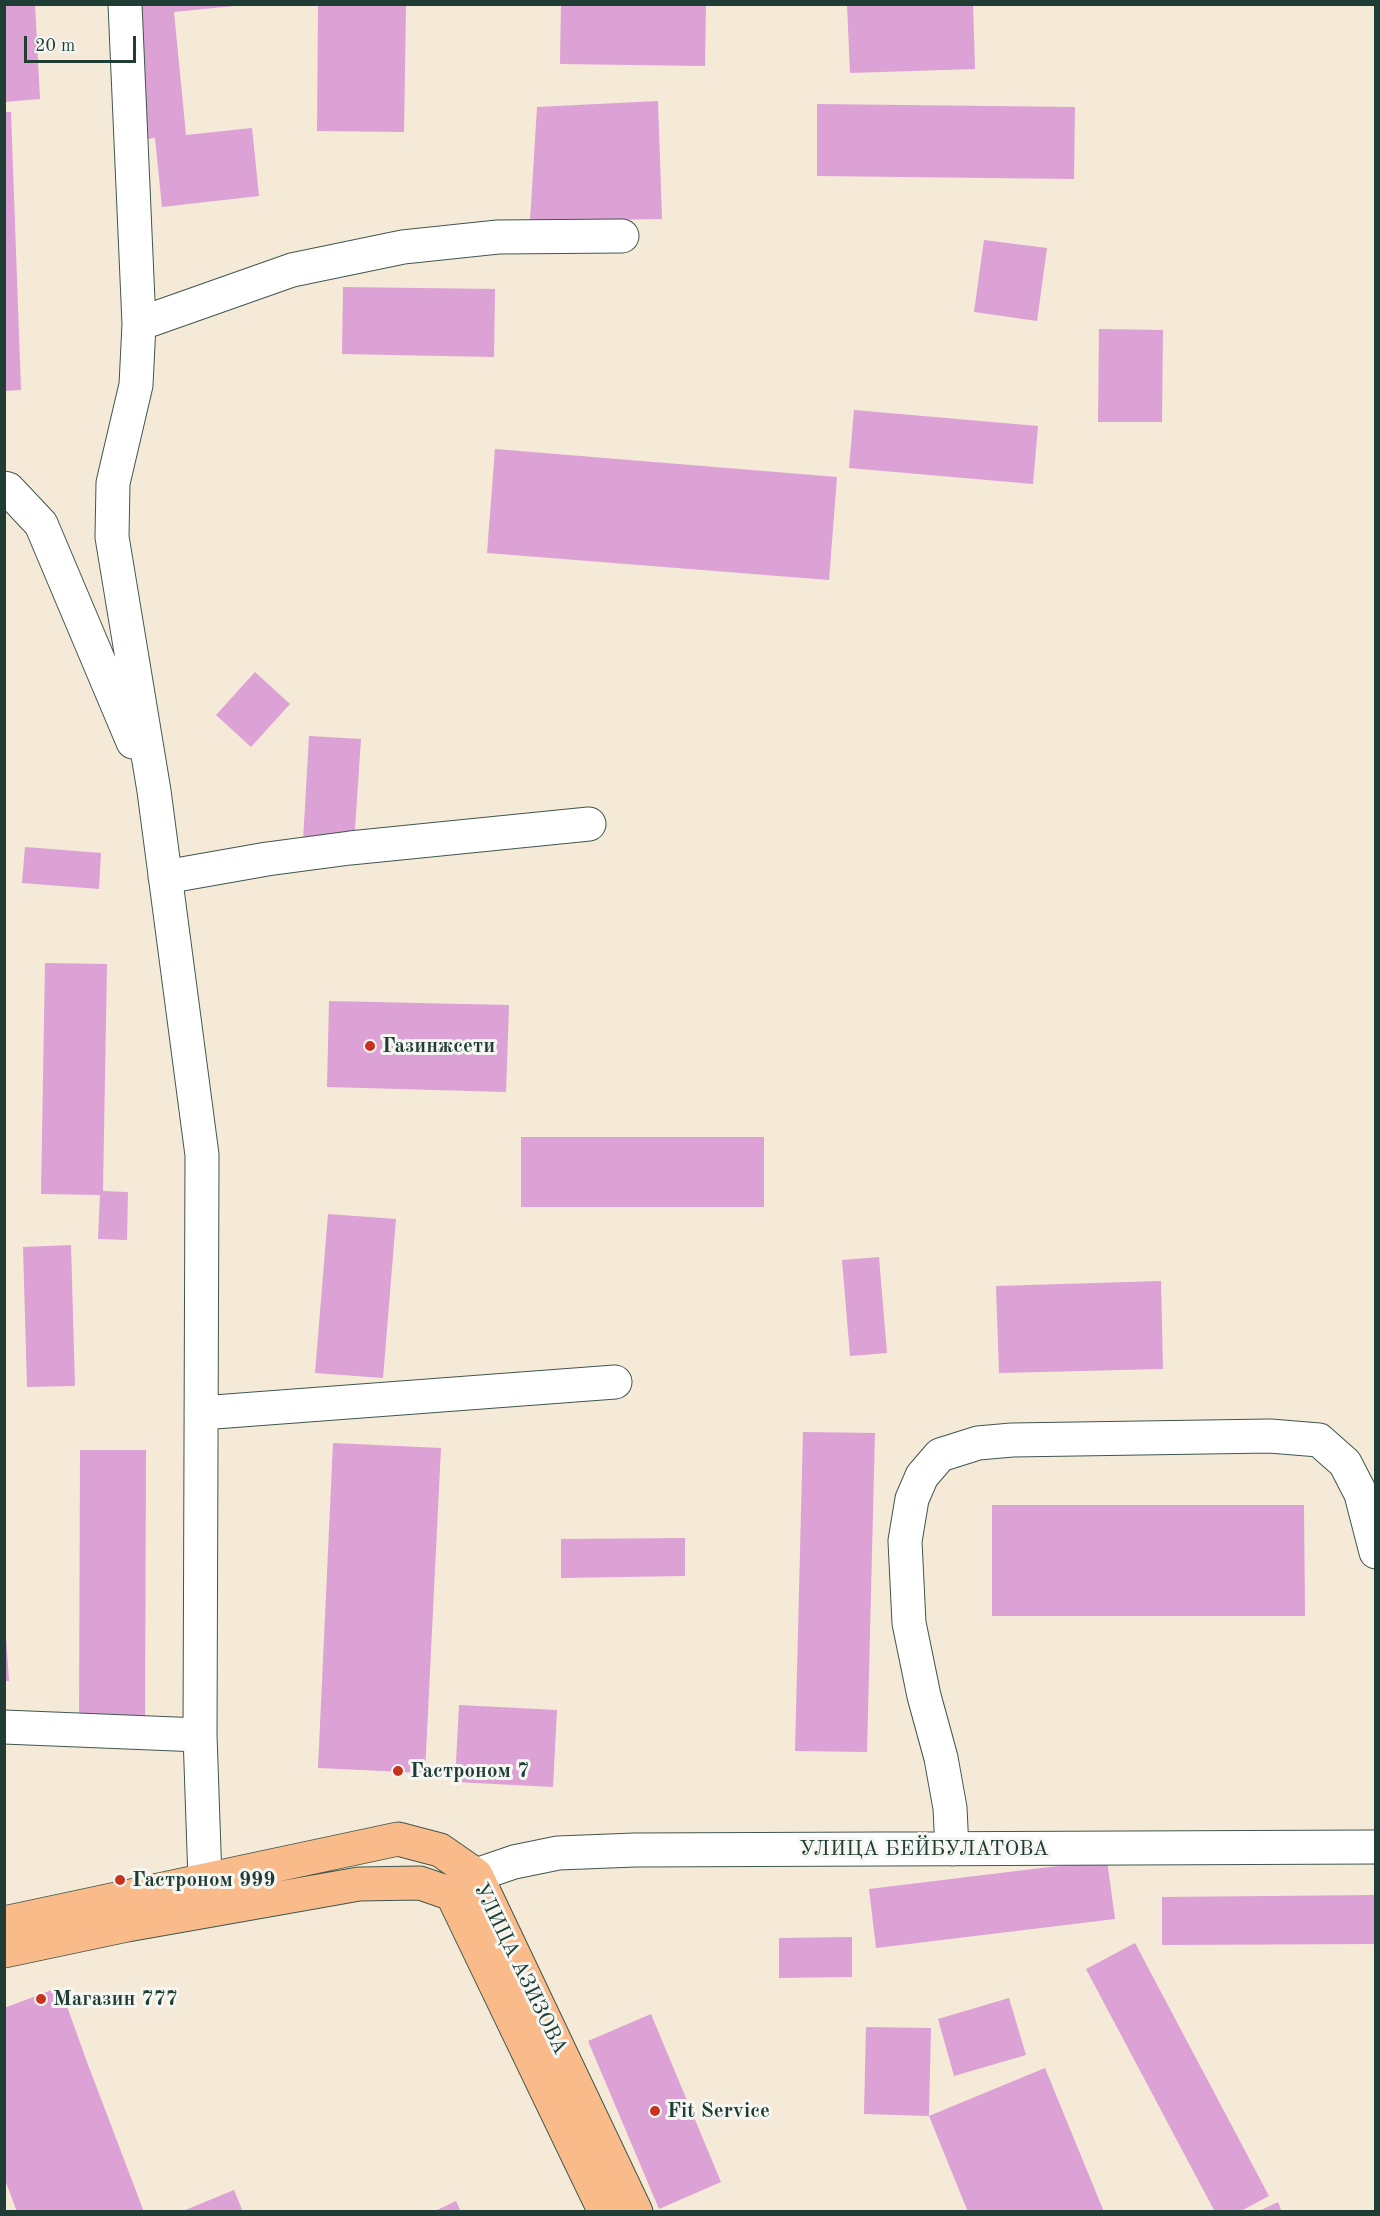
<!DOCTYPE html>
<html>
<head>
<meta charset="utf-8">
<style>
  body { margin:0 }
  #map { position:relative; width:1380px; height:2216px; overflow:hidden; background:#f5e9d8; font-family:"Old Standard TT",serif }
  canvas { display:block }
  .frame { position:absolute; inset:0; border:6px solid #1f3d34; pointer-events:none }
  .scale { position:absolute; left:24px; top:36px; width:112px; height:27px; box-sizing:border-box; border:3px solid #1f3d34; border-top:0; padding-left:8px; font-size:18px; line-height:21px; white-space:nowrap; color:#1f3d34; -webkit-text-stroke:4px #f6f6f2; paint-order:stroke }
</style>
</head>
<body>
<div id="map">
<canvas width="1380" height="2216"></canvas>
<div class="frame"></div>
<div class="scale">20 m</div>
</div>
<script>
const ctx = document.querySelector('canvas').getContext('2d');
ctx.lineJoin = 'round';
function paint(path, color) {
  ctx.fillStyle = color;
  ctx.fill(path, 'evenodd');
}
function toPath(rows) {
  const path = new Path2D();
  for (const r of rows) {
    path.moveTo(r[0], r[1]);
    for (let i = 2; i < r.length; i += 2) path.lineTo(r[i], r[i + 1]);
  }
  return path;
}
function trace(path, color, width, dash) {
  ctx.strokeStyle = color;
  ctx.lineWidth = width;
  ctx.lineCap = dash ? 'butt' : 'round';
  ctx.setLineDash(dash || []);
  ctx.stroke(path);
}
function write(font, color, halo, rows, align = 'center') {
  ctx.font = font + ' "Old Standard TT",serif';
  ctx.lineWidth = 6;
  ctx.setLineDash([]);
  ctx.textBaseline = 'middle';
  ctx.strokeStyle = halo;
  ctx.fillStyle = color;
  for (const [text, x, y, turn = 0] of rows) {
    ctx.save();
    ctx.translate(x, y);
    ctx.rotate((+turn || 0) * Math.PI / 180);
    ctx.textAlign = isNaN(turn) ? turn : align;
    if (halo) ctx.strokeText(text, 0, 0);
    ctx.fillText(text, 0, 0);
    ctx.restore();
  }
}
paint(toPath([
  [4,4,35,4,40,99,4,102],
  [131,4,234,4,234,6,174,12,186,135,252,128,259,196,162,207,155,138,145,139],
  [318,4,406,4,404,132,317,131],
  [561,4,706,4,705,66,560,64],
  [847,4,973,4,975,69,850,73],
  [658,101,662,219,530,221,537,107],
  [817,104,1075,107,1074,179,817,176],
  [4,112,11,112,21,390,4,391],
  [984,240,1047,248,1037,321,974,312],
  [343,287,495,289,494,357,342,354],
  [1099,329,1163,330,1162,422,1098,422],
  [854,410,1038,426,1033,484,849,468],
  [495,449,837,477,829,580,487,553],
  [255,672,290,704,251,747,216,715],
  [309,736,361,739,354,844,303,841],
  [25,847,101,853,99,889,22,883],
  [45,963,107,964,103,1191,128,1192,127,1240,98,1239,100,1195,41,1194],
  [329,1001,509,1005,506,1092,327,1087],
  [521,1137,764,1137,764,1207,521,1207],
  [328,1214,396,1219,383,1378,315,1373],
  [71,1245,75,1386,27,1387,23,1247],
  [879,1257,887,1353,850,1356,842,1260],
  [1161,1281,1163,1369,999,1373,996,1286],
  [803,1432,875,1433,867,1752,795,1751],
  [333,1443,441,1448,425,1773,318,1768],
  [80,1450,146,1450,145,1726,79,1726],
  [992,1505,1304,1505,1305,1616,992,1616],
  [685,1538,685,1576,561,1578,561,1539],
  [4,1636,6,1636,9,1681,4,1681],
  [459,1705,557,1710,553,1787,455,1782],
  [1107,1860,1115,1919,876,1948,869,1889],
  [1376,1895,1376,1944,1162,1945,1162,1897],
  [852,1937,852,1977,779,1978,779,1938],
  [1135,1943,1269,2196,1239,2212,1215,2212,1086,1969],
  [60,1987,87,2062,144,2212,17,2212,4,2177,4,2008],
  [1009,1998,1026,2055,954,2076,938,2019],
  [651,2014,721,2182,659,2209,588,2041],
  [866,2027,931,2028,929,2116,1045,2068,1104,2212,968,2212,929,2116,864,2114],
  [234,2190,243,2212,183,2212,183,2211],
  [456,2201,461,2212,433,2212],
  [1278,2202,1282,2212,1257,2212]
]), '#dca1d5');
const minor = toPath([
  [125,4,139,324,136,385,113,483,112,537,154,791,202,1155,200,1735,205,1880],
  [139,324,292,270,403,247,498,237,622,236],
  [4,488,8,489,41,524,133,742],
  [165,877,267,859,350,848,589,824],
  [201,1413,615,1382],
  [4,1727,200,1735],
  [952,1849,950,1808,941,1758,924,1696,909,1623,905,1541,912,1499,922,1476,940,1455,978,1443,1012,1440,1270,1436,1319,1440,1345,1463,1361,1494,1376,1552],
  [476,1875,514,1862,558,1853,635,1850,1376,1847]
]);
const major = toPath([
  [4,1923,398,1839,440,1850,476,1875,636,2212],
  [4,1951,127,1925,359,1884,420,1883,452,1894,605,2212]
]);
trace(minor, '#3f574d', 35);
trace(major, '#3f574d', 35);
trace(minor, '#fff', 33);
trace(major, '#fabb8b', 33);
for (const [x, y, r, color] of [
  [370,1046,6,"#c8321e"],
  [398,1771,6,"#c8321e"],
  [120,1880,6,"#c8321e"],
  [41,1999,6,"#c8321e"],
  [655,2111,6,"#c8321e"]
]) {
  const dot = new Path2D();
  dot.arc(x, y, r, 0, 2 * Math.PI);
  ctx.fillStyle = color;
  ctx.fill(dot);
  trace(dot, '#f6f6f2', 2);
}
write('bold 21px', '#1f3d34', '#f6f6f2', [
  ["Газинжсети",382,1046],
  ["Гастроном 7",410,1771],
  ["Гастроном 999",132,1880],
  ["Магазин 777",53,1999],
  ["Fit Service",667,2111]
], 'left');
write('21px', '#1f3d34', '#f6f6f2', [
  ["УЛИЦА БЕЙБУЛАТОВА",924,1849],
  ["УЛИЦА АЗИЗОВА",520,1969,64]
]);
</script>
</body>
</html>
